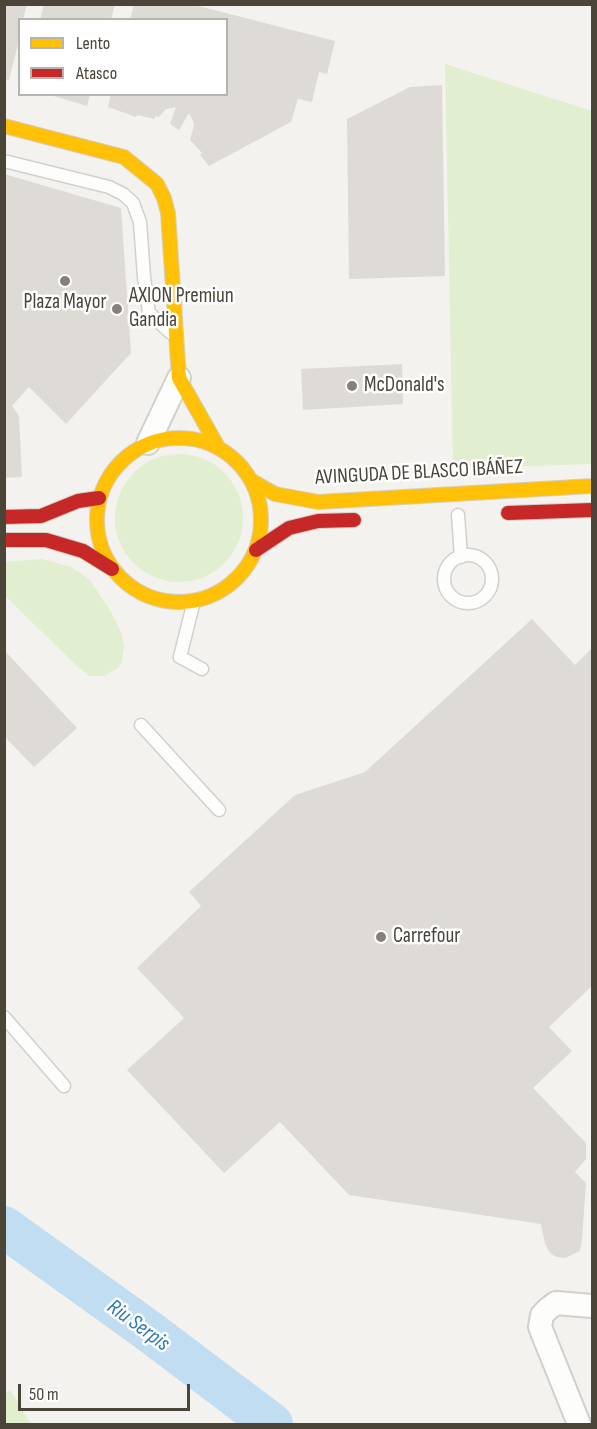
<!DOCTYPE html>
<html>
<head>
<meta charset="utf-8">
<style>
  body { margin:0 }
  #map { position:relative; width:597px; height:1429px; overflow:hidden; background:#f4f2ee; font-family:"Sofia Sans Condensed",sans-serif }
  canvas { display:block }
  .frame { position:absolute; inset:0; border:6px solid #4b4439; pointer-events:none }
  .legend { position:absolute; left:18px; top:18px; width:210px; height:78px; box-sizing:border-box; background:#fff; border:2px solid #b7b4b0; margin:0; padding:8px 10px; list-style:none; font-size:18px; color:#4b4439 }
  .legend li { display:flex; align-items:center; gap:12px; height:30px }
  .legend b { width:30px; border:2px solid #b7b4b0 }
  .scale { position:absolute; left:18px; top:1384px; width:172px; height:27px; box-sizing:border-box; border:3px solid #4b4439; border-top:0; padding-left:8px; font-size:18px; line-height:21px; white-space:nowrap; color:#4b4439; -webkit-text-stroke:4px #fff; paint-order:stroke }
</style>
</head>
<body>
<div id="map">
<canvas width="597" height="1429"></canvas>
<div class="frame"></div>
<ul class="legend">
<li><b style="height:8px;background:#ffc107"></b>Lento</li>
<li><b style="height:8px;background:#c62828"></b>Atasco</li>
</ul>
<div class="scale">50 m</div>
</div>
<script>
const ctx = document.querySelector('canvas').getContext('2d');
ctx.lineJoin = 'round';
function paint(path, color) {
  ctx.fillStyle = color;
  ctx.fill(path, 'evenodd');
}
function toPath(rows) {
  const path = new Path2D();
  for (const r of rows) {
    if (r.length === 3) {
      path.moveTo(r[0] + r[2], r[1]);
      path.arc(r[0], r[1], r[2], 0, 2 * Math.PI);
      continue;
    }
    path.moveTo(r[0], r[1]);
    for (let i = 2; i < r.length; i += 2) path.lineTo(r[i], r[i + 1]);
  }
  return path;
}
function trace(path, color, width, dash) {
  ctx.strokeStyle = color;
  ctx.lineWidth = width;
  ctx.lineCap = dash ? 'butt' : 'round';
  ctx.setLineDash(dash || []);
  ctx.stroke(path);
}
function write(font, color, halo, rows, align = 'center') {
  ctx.font = font + ' "Sofia Sans Condensed",sans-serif';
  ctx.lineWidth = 5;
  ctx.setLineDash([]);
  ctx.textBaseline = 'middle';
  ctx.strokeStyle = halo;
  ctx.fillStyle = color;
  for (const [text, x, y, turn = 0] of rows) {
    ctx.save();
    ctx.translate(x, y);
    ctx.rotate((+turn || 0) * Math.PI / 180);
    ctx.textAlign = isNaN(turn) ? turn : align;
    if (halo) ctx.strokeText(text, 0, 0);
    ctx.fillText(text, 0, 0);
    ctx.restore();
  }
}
paint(toPath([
  [445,64,592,111,592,464,453,469],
  [179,518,64],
  [42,559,71,567,89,579,110,610,121,632,124,646,122,661,118,668,104,676,90,676,79,668,5,596,5,562],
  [10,1390,31,1424,5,1424,5,1394]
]), '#e1eecf');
trace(toPath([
  [4,1227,146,1329,272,1424]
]), '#c0ddf1', 42);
paint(toPath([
  [4,4,27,4,23,20,20,20,20,36,9,80,4,79],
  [44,4,115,4,111,20,40,20],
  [134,4,191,4,335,41,327,74,319,72,312,102,298,99,291,122,209,166,200,155,202,153,190,140,194,125,193,121,189,113,179,130,170,124,176,107,166,109,159,117,156,116,154,119,138,115,136,117,108,107,111,94,226,94,226,20,130,20],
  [442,85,445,276,349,279,347,119,410,87],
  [47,94,90,94,87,106],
  [4,174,121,208,131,353,66,424,29,387,12,406,19,416,22,477,4,478],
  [402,364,403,404,303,410,301,369],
  [532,619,575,665,592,648,592,986,549,1027,572,1051,533,1088,586,1143,586,1159,575,1172,586,1183,582,1240,580,1251,565,1258,556,1257,550,1253,545,1244,541,1224,349,1195,280,1122,224,1173,127,1070,184,1018,137,968,201,906,189,892,295,795,365,772],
  [4,650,77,728,34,767,4,736]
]), '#dedbd6');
const lane = toPath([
  [4,161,109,187,123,194,133,203,140,222,144,277,149,313,171,333],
  [458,515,461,557],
  [468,579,24],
  [194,601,180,657,202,669],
  [141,725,219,810],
  [4,1017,64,1086]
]);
const street = toPath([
  [148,443,179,378],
  [579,1424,540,1327,542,1315,548,1309,556,1303,592,1306]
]);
const slow = toPath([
  [4,126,124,157,157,184,164,198,168,213,179,378,218,447],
  [179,520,82],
  [252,481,275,494,318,502,592,486]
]);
const jam = toPath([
  [508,513,592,510],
  [4,517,41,516,78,501,99,498],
  [4,540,46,540,83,551,112,569],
  [256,550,289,528,318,521,354,520]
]);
trace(lane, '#d2d0cb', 15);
trace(street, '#d2d0cb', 26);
trace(slow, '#d3cfc5', 16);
trace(jam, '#d3cfc5', 16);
trace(lane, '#fdfdfc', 12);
trace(street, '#fdfdfc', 22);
trace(slow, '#ffc107', 14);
trace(jam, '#c62828', 14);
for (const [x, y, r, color] of [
  [65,281,6,"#868178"],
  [117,309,6,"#868178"],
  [352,386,6,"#868178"],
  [381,937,6,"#868178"]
]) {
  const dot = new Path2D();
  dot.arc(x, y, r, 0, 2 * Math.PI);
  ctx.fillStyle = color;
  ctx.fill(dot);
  trace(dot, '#fff', 2);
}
write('21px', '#4b4439', '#fff', [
  ["AXION Premiun",129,297],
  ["Gandia",129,321],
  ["Plaza Mayor",65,303,"center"],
  ["McDonald's",364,386],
  ["Carrefour",393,937]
], 'left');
write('21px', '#4b4439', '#fff', [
  ["AVINGUDA DE BLASCO IBÁÑEZ",419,473,-3]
]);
write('italic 22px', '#2e7ab2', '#fff', [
  ["Riu Serpis",138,1326,36]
]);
</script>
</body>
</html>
